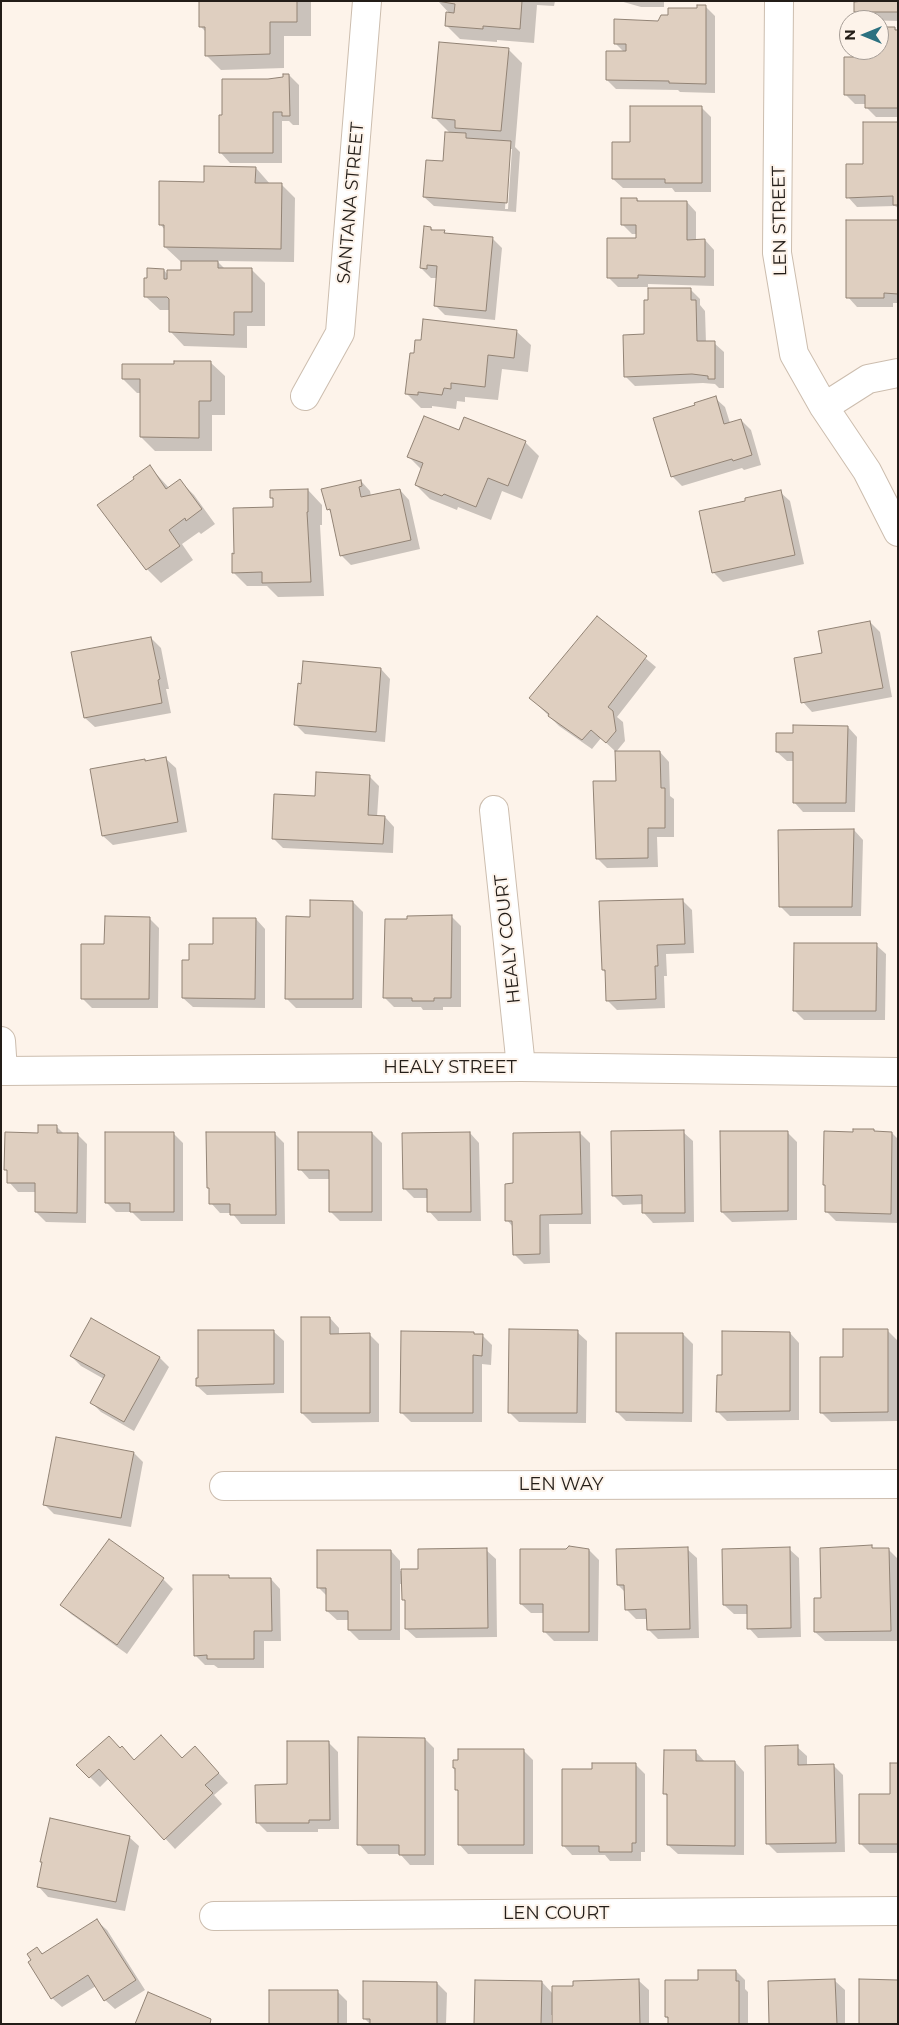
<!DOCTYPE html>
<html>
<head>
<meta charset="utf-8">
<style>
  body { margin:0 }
  #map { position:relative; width:899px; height:2025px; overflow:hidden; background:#fdf3ea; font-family:Montserrat,sans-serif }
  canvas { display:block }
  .frame { position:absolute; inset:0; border:2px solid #231d18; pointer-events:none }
  .north { position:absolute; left:839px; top:10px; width:50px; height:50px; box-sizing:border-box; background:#fdf3ea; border:1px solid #a69d96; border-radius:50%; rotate:270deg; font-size:14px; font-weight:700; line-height:20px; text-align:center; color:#231d18 }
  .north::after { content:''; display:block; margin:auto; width:18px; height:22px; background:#2c7180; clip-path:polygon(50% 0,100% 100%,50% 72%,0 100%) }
</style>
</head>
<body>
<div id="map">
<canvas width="899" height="2025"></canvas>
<div class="frame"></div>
<div class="north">N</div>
</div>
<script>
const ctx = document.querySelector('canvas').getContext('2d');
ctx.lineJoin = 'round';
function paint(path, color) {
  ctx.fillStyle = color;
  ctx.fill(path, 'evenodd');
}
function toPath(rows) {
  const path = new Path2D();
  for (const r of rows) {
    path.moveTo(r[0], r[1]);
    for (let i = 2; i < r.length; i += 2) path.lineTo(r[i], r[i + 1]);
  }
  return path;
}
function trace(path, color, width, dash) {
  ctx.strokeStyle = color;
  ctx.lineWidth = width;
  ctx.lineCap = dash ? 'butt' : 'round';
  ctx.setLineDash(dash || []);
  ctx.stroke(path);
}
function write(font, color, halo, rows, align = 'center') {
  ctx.font = font + ' Montserrat,sans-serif';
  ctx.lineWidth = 4;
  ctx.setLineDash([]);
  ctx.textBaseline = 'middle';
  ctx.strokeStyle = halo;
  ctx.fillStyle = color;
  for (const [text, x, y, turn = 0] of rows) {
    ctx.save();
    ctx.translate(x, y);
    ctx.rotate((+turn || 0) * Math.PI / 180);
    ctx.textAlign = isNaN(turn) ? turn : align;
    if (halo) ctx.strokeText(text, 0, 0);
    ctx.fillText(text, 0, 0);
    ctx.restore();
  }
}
paint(toPath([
  [200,1,311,1,311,36,284,36,284,68,221,70,207,56,207,33,200,26],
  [438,1,555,1,554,6,537,5,534,43,497,40,497,42,460,39,446,25,450,14],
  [620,1,664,1,664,7,641,7],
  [898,1,898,21,864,20,856,12],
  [705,6,715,16,715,93,680,92,678,90,616,89,607,80,624,52,615,43,670,16],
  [895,28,898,31,898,117,876,117,867,108,867,104,855,104,845,94,858,58,858,50,879,50,879,29],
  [508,49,522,63,515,147,520,152,516,212,434,206,424,197,444,163,450,133,434,117],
  [509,149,512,149,508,209,505,209],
  [289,75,299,85,299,125,293,125,289,121,282,121,282,163,230,163,221,153,268,80,285,78],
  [701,107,711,117,711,192,675,192,672,188,623,188,613,179,631,143],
  [898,124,898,208,895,206,857,207,848,197,864,165],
  [256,168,270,184,281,184,295,198,294,262,217,261,225,269,251,269,265,283,265,326,247,326,247,348,184,346,170,331,170,310,160,310,145,296,164,270,168,275,183,271,183,261,180,261,165,247,165,230,160,224,205,183],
  [637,199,640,202,687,202,696,212,696,241,705,240,714,250,714,286,648,284,648,287,618,287,608,277,637,240,637,234,632,234,622,224],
  [898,221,898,303,893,303,893,307,857,307,848,297],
  [431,228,434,231,444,232,447,234,493,239,502,248,495,320,445,315,435,305,438,278,431,278,421,268],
  [690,289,700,299,700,305,705,311,706,343,714,343,724,352,724,388,719,388,715,384,703,383,635,386,625,376,646,335],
  [516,331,531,345,528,372,502,369,498,400,465,397,465,402,457,401,456,409,432,406,432,408,421,408,406,393],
  [210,362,225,376,225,415,212,415,212,451,155,451,141,437,141,393,137,393,123,379,176,365],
  [715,398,725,407,730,423,741,420,751,430,761,465,744,470,742,468,682,486,672,476,697,406],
  [459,431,525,442,539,456,522,499,502,491,491,520,458,507,457,510,430,499,416,485,422,470,409,457],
  [150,467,169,488,180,481,194,495,215,524,201,534,199,532,182,544,193,560,161,583,147,569,136,480],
  [361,481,370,491,371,496,400,490,409,500,420,549,351,565,341,555,331,512,328,509],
  [308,490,322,505,322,525,320,525,324,596,278,597,267,586,247,586,233,572,236,555,275,508,275,501,271,498],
  [780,492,790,501,804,564,723,582,714,573,747,502],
  [597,618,656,667,617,717,623,722,625,741,616,752,601,738,592,749,559,726,531,698],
  [870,622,880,632,892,697,812,712,803,702,823,654],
  [151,638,161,648,169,689,166,689,171,713,95,727,85,718,73,653],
  [381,669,390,679,385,742,305,734,295,724,302,685],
  [848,727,857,737,855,812,803,812,794,802,794,761,787,761,777,752,794,735],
  [660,752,669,762,670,796,674,799,674,837,657,837,658,867,607,868,597,858,617,782],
  [166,759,176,768,187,832,113,845,103,836,145,760,147,762],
  [369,776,379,786,377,817,385,817,394,827,393,853,283,848,273,838,316,797],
  [854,830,863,840,861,916,790,916,780,906],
  [682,900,692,910,694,953,666,954,667,976,664,976,665,1008,617,1010,607,1000,606,973,603,970],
  [353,902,363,912,362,1008,296,1008,286,998,311,918],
  [451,916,461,926,461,1007,443,1007,443,1010,423,1010,421,1007,394,1007,385,998],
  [149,918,159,928,158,1008,92,1008,82,998,105,945],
  [256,919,265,929,265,1008,193,1007,183,998,191,962],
  [876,945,886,954,885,1020,804,1020,794,1010],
  [56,1126,64,1134,77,1134,87,1144,86,1223,46,1222,36,1212,36,1192,18,1192,9,1182,9,1173,5,1169,40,1134],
  [874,1130,876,1133,892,1133,898,1139,898,1223,836,1221,826,1211,826,1186,824,1185,854,1133],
  [683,1132,693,1141,694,1222,653,1223,644,1213,644,1204,623,1205,613,1195],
  [787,1132,797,1142,797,1220,732,1222,722,1212],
  [173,1133,183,1143,183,1221,141,1221,132,1212,116,1212,106,1202],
  [274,1133,284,1143,285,1224,241,1224,232,1213,220,1213,211,1203,210,1189,208,1187],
  [372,1133,382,1143,382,1221,340,1221,330,1211,330,1179,309,1179,300,1169],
  [470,1133,479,1143,481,1221,438,1221,429,1211,429,1198,414,1198,404,1188],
  [580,1133,590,1143,591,1224,549,1224,550,1263,524,1264,514,1254,513,1227,507,1220,514,1185],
  [330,1318,339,1328,339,1335,369,1334,379,1344,379,1422,312,1423,302,1413],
  [887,1330,897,1340,897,1421,831,1422,821,1412,844,1358],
  [274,1332,284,1341,284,1393,207,1395,197,1386],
  [577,1332,587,1341,586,1423,519,1422,509,1412],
  [790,1333,799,1343,799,1420,727,1421,718,1412,724,1376],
  [683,1334,693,1344,692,1422,626,1421,617,1412],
  [475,1335,482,1335,492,1345,491,1365,482,1364,482,1422,411,1422,401,1412],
  [71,1356,160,1358,169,1367,134,1431,101,1412,91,1402,104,1379,81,1366],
  [134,1453,143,1462,131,1527,54,1514,44,1504],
  [109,1541,163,1579,173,1589,127,1654,71,1614,61,1604,80,1578,82,1579],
  [872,1547,874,1549,888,1549,898,1559,898,1641,825,1641,815,1632,822,1599],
  [687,1549,697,1558,699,1638,658,1639,648,1629,648,1619,636,1619,626,1609,625,1592,618,1585],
  [789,1549,799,1558,801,1637,758,1638,749,1628,749,1614,734,1614,724,1605],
  [486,1550,496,1559,497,1637,416,1638,406,1629,406,1602,403,1599,403,1584,400,1584,400,1640,359,1640,349,1630,349,1620,337,1620,327,1611,327,1596,318,1587,391,1551,400,1561,400,1571,419,1571],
  [589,1550,599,1560,598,1641,554,1641,544,1631,544,1613,531,1613,521,1604],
  [228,1576,231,1579,271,1579,280,1589,281,1641,264,1641,264,1668,218,1668,214,1665,205,1665,195,1655],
  [425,1739,434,1748,434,1865,410,1865,400,1854,368,1854,359,1844],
  [328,1742,338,1752,339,1829,318,1829,318,1832,267,1832,257,1822],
  [797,1747,807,1756,807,1766,834,1766,843,1775,845,1852,777,1853,768,1844],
  [120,1749,135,1761,204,1757,228,1783,214,1795,222,1804,175,1849,109,1778,100,1787,78,1765],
  [523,1750,533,1760,533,1854,468,1854,459,1844,459,1792,456,1789,454,1761],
  [695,1751,705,1762,735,1762,744,1772,744,1855,678,1854,668,1845,668,1797,665,1794],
  [898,1764,898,1853,870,1853,861,1844,891,1796],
  [636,1765,645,1774,645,1852,641,1852,641,1861,610,1861,605,1855,572,1855,563,1845,593,1770],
  [129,1837,139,1846,125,1911,48,1897,39,1887,43,1863,42,1862],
  [97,1921,107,1930,145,1990,115,2009,105,2000,96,1986,62,2007,52,1998,37,1949,44,1955],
  [736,1971,745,1980,745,1989,748,1992,748,2024,669,2024,669,2020,666,2017,700,1981],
  [639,1981,649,1990,649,2024,553,2024,553,2015,551,2015,551,2024,475,2024,542,1982,553,1994],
  [835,1981,845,1990,845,2024,771,2024],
  [437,1983,447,1993,446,2024,370,2024,364,2018],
  [337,1991,347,2001,347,2024,270,2024]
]), '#0003');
const building = toPath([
  [199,1,297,1,297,22,270,22,270,54,205,56,205,27,199,27,199,1],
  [437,1,522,1,520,29,483,26,483,29,445,26,446,12,454,13,455,4,437,1],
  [863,1,898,1,898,12,854,12,854,2,863,1],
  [697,5,706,5,706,84,669,83,669,81,606,80,606,51,626,51,626,44,614,44,614,19,658,21,661,15,668,15,668,8,697,8,697,5],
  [879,27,895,27,895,30,898,30,898,108,865,108,865,95,844,95,844,57,857,57,857,50,879,50,879,27],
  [439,42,509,48,501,131,455,128,455,120,432,118,439,42],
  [283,74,289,74,290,116,282,116,282,112,273,112,273,153,219,153,219,115,222,115,222,79,268,79,283,77,283,74],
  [630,106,702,106,702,183,665,183,665,179,612,179,612,142,630,142,630,106],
  [863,122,898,122,898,205,893,205,893,196,846,198,846,164,863,164,863,122],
  [445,132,466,133,466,138,511,141,507,203,423,197,426,160,443,161,445,132],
  [204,166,256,167,255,183,282,183,281,249,164,247,164,225,159,225,159,181,204,182,204,166],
  [621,198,637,198,637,201,687,201,687,240,705,239,705,277,638,275,638,278,607,278,607,238,636,238,636,225,621,225,621,198],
  [846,220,898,220,898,294,884,293,884,298,846,298,846,220],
  [424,226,431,227,431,230,445,230,444,233,493,237,486,311,434,306,437,266,427,265,427,269,420,268,424,226],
  [181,261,218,261,218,268,252,268,252,312,234,312,234,335,169,332,169,299,167,297,144,297,144,278,147,278,147,268,164,269,164,279,167,279,167,270,181,270,181,261],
  [648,288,691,288,691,300,696,300,697,341,715,341,715,379,708,379,708,376,692,374,624,377,623,335,644,334,644,300,648,300,648,288],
  [423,319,517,330,514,358,488,355,485,387,451,383,451,389,444,388,442,395,418,392,418,395,405,394,410,353,414,353,415,340,421,340,423,319],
  [174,361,211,361,211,401,199,401,199,438,140,437,140,379,122,379,122,364,174,364,174,361],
  [716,396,724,424,741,419,752,455,733,461,732,459,671,477,653,418,695,405,694,403,716,396],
  [424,416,459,430,464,417,526,441,508,486,488,478,476,507,444,494,442,496,415,485,423,463,407,457,424,416],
  [150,465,166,489,180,479,202,509,186,521,185,518,169,530,180,546,146,570,97,505,134,479,133,477,150,465],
  [361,480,362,486,359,487,361,497,400,489,411,540,340,556,330,509,327,510,321,489,361,480],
  [308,489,308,512,307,512,311,582,262,583,262,572,232,573,232,553,234,554,233,508,273,507,273,498,270,498,270,490,308,489],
  [781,490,795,555,712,573,699,511,745,501,745,498,781,490],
  [597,616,647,656,608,707,613,711,616,731,606,743,591,730,582,740,548,716,549,714,529,698,597,616],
  [870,621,883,688,801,703,794,658,822,653,818,631,870,621],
  [151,637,160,679,158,680,162,703,84,718,71,652,151,637],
  [303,661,381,668,376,732,294,725,298,683,301,684,303,661],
  [793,725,848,726,846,803,793,803,793,752,776,752,776,733,793,733,793,725],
  [615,751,660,751,661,788,665,788,665,828,648,828,648,858,596,859,593,781,616,781,615,751],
  [166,757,178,822,102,836,90,769,145,759,145,761,166,757],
  [316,772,370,775,368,815,385,816,383,844,272,839,274,794,315,796,316,772],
  [854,829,852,907,779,907,778,830,854,829],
  [683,899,685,944,657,945,658,966,655,966,656,999,606,1001,605,970,602,970,599,901,683,899],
  [310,900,353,901,353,999,285,999,286,916,310,917,310,900],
  [452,915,451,998,434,998,434,1001,412,1001,412,998,383,998,385,919,407,919,407,916,452,915],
  [105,916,150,917,149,999,81,999,81,944,104,944,105,916],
  [213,918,256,918,255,999,182,998,182,960,189,960,189,944,213,944,213,918],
  [794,943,877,943,876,1011,793,1011,794,943],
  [38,1125,57,1125,57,1133,78,1133,77,1213,35,1212,35,1183,7,1183,7,1170,4,1170,5,1132,38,1133,38,1125],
  [853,1129,874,1129,874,1131,892,1132,891,1214,825,1212,825,1185,823,1185,824,1131,853,1132,853,1129],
  [684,1130,685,1213,642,1213,642,1195,612,1196,611,1131,684,1130],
  [720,1131,788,1131,788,1211,721,1212,720,1131],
  [105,1132,174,1132,174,1212,130,1212,130,1203,105,1203,105,1132],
  [206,1132,275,1132,276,1215,230,1215,230,1204,209,1204,209,1188,207,1188,206,1132],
  [298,1132,372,1132,372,1212,329,1212,329,1170,298,1170,298,1132],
  [470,1132,471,1212,427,1212,427,1189,403,1189,402,1133,470,1132],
  [580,1132,582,1214,540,1215,540,1254,513,1255,512,1221,505,1221,505,1184,513,1183,513,1133,580,1132],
  [301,1317,330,1317,330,1334,370,1333,370,1413,301,1413,301,1317],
  [91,1318,160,1357,124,1422,90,1403,105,1375,70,1356,91,1318],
  [509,1329,578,1330,577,1413,508,1413,509,1329],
  [843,1329,888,1329,888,1412,820,1413,820,1357,843,1357,843,1329],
  [198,1330,274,1330,274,1384,196,1386,196,1378,198,1378,198,1330],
  [401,1331,474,1332,474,1334,483,1334,482,1356,473,1355,473,1413,400,1413,401,1331],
  [722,1331,790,1332,790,1411,716,1412,717,1375,722,1375,722,1331],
  [616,1333,683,1333,683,1413,616,1412,616,1333],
  [56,1437,134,1452,121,1518,43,1505,56,1437],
  [109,1539,164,1578,117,1645,60,1605,109,1539],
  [872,1545,872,1548,889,1548,891,1631,814,1632,814,1598,821,1598,820,1548,872,1545],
  [569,1546,589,1549,589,1632,543,1632,543,1604,520,1604,520,1549,566,1549,569,1546],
  [688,1547,690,1629,647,1630,646,1609,625,1610,624,1585,617,1585,616,1549,688,1547],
  [790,1547,791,1628,747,1629,747,1605,723,1605,722,1549,790,1547],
  [487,1548,488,1628,405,1629,405,1600,402,1600,401,1569,418,1569,418,1549,487,1548],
  [317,1550,391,1550,391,1630,348,1630,348,1611,326,1611,326,1588,317,1588,317,1550],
  [193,1575,229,1575,229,1578,271,1578,272,1631,254,1631,254,1659,207,1659,207,1655,194,1656,193,1575],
  [161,1735,182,1758,195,1746,219,1773,205,1785,213,1793,164,1840,99,1769,89,1778,76,1765,109,1736,120,1748,122,1746,134,1760,161,1735],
  [358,1737,425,1738,425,1855,399,1855,399,1845,357,1845,358,1737],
  [287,1741,329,1741,330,1820,309,1820,309,1823,256,1823,255,1785,287,1784,287,1741],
  [798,1745,798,1765,834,1764,836,1843,766,1844,765,1746,798,1745],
  [458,1749,524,1749,524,1845,458,1845,458,1790,455,1790,455,1768,453,1768,453,1760,458,1760,458,1749],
  [664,1750,696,1750,696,1761,735,1761,735,1846,667,1845,667,1794,663,1794,664,1750],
  [592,1763,636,1763,636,1843,632,1843,632,1852,599,1852,599,1846,562,1846,562,1769,592,1769,592,1763],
  [890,1763,898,1763,898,1844,859,1844,859,1794,890,1794,890,1763],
  [50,1818,130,1836,116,1902,37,1887,42,1862,40,1862,50,1818],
  [97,1919,136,1980,104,2001,88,1975,51,1999,28,1962,31,1960,27,1954,37,1947,42,1954,97,1919],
  [698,1970,736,1970,736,1981,739,1981,739,2024,668,2024,668,2017,665,2017,665,1980,698,1980,698,1970],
  [639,1979,640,2024,552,2024,552,1986,573,1986,573,1981,639,1979],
  [835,1979,837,2024,769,2024,768,1981,835,1979],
  [859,1979,898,1980,898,2024,859,2024,859,1979],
  [475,1980,542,1981,541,2024,474,2024,475,1980],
  [363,1981,437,1982,437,2024,370,2024,370,2019,363,2019,363,1981],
  [269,1990,338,1990,338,2024,269,2024,269,1990],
  [148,1992,211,2019,210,2024,135,2024,148,1992]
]);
paint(building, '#dfcfc0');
trace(building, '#928375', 1);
const minor = toPath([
  [779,1,777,253,794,354,824,407,867,471,898,532],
  [305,396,340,333,367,1],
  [824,407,868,379,898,373],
  [494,810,521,1067],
  [1,1041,3,1071,521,1067,898,1072],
  [224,1486,898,1484],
  [214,1916,898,1911]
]);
trace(minor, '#ccbdae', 30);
trace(minor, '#fff', 28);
write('18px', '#231d18', '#fdf3ea', [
  ["SANTANA STREET",351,203,-85],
  ["LEN STREET",780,221,-91],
  ["HEALY COURT",508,939,-96],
  ["HEALY STREET",450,1068],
  ["LEN WAY",561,1485],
  ["LEN COURT",556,1914]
]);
</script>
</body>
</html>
